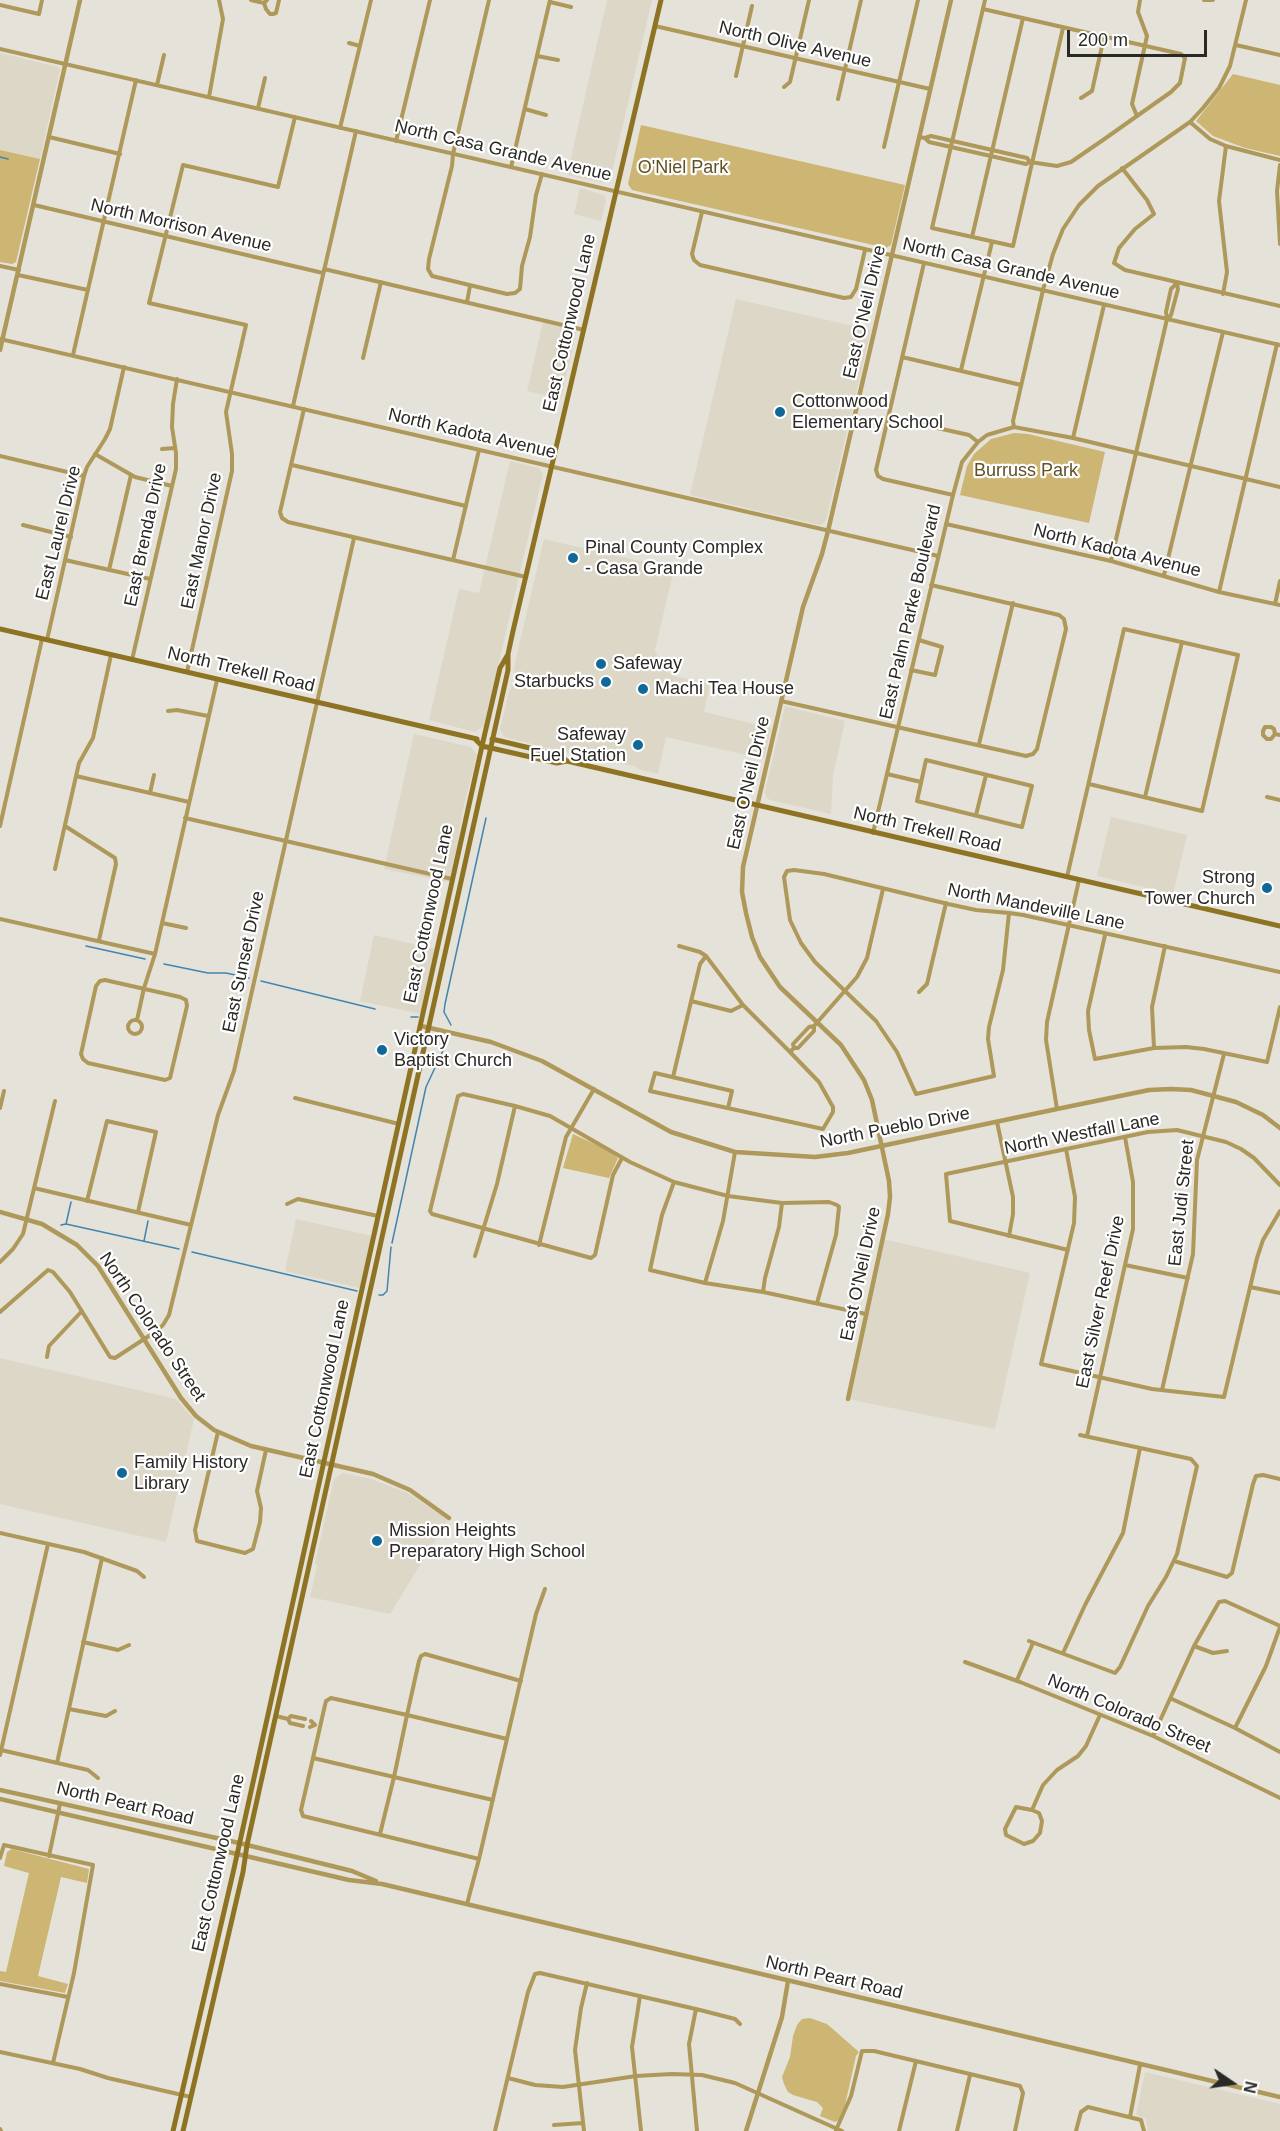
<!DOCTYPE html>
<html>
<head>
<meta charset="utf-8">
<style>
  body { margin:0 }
  #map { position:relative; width:1280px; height:2131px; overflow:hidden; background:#e5e2d9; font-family:Arial,sans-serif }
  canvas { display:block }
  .north { position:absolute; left:1202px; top:2053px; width:60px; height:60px; -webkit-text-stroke:4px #fff; paint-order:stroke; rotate:103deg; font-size:16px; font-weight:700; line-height:24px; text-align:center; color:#2a2926 }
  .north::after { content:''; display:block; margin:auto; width:21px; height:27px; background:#2a2926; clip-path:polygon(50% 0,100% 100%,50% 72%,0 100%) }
  .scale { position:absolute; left:1067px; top:30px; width:140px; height:27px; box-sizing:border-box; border:3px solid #2a2926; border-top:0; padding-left:8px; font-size:18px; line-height:21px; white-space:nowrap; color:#2a2926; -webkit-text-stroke:4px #fff; paint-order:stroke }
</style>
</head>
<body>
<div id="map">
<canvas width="1280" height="2131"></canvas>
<div class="north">N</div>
<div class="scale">200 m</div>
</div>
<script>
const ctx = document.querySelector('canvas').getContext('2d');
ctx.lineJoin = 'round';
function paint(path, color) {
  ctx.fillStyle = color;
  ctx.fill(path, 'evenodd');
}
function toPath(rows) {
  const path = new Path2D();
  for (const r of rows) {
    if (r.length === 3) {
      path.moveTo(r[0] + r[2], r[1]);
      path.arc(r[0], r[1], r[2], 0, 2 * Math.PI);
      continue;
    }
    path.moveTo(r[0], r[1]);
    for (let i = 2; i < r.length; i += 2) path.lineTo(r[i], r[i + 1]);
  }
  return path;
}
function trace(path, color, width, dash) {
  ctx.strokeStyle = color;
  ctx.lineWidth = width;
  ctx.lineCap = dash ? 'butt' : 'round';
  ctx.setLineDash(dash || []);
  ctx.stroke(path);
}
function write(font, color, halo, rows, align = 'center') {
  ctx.font = font + ' Arial,sans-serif';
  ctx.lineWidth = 4.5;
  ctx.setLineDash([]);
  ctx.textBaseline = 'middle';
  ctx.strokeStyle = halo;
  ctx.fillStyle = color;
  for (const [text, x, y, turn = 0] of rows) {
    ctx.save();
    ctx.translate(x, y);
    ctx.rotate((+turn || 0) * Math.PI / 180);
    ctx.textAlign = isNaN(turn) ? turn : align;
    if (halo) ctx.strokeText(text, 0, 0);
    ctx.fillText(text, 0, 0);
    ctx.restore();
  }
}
paint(toPath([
  [607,0,652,0,610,180,605,183,567,175],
  [0,53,58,67,60,69,40,159,0,150],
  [580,188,604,195,606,200,601,221,574,214],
  [736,299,871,330,826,520,824,523,819,525,690,495],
  [543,322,573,329,576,333,561,399,527,391],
  [510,461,539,468,543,474,484,726,475,732,429,720,459,589,479,593],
  [544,539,674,569,655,650,663,669,674,676,710,684,704,712,771,728,764,759,666,737,658,774,641,770,635,766,600,761,504,737,500,729,508,696,515,676,514,667],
  [785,706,845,721,833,776,831,814,770,800,766,797,765,792],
  [414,734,471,747,477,755,462,813,457,848,449,882,384,869],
  [1111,817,1187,835,1173,894,1097,876],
  [374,935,435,949,421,1014,360,1001],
  [296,1219,372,1236,360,1288,285,1271],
  [883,1239,1030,1273,995,1429,848,1399],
  [0,1358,176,1399,194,1419,166,1542,0,1504],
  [343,1473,371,1479,408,1493,448,1520,390,1614,310,1597,317,1566,315,1563,334,1479],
  [1145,2072,1280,2104,1280,2131,1148,2131,1146,2119,1136,2115]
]), '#ddd7c8');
paint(toPath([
  [1233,74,1280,85,1280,156,1245,148,1213,136,1196,121],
  [641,125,905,185,891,245,886,248,882,247,632,190,628,184],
  [0,150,40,159,16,262,12,264,0,262],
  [1014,433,1028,434,1105,452,1089,523,960,495,967,466,974,454,991,439],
  [573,1134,608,1150,618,1158,609,1178,563,1168],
  [12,1849,89,1869,87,1883,61,1877,38,1976,68,1984,65,1993,0,1981,0,1971,6,1972,29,1873,4,1866,7,1852],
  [810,2018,827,2024,859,2052,856,2056,845,2105,839,2120,835,2122,820,2116,823,2108,817,2102,793,2095,788,2092,784,2084,782,2077,790,2057,793,2036,797,2025,802,2019]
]), '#cdb573');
trace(toPath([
  [0,157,8,159],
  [86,946,145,959],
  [164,964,208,973,226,973,249,978],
  [261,981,375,1009],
  [411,1017,418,1017],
  [451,1025,444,1012,445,1004,486,818],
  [66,1224,71,1202],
  [61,1225,66,1224,179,1249],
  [144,1241,148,1221],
  [392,1243,426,1087,447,1042],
  [192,1252,357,1291],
  [379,1295,383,1295,387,1291,391,1247]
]), '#4185b0', 1.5);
trace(toPath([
  [251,0,264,3],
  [267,0,264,3,266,9,270,14,273,14,276,13,279,0],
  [489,0,453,154,452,166,429,259,428,269,432,276,507,294,515,293,520,289,522,266,530,237,536,195,542,174],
  [985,0,932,228,1013,246,1063,28],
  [1204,0,1213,0],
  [550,2,571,7],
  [0,5,39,14,42,0],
  [655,26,930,89],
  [349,43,360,46],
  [1236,45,1280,55],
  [0,49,1280,345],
  [537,56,558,60],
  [736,76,752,6],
  [157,85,164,55],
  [784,87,790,82,809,0],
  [209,97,223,19,219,0],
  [1081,98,1092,91,1104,37],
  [838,99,861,0],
  [258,108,265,78],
  [525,109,546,115],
  [1137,116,1132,104,1147,36,1138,12,1140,0],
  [1190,122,1210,139,1226,146,1280,160],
  [340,128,371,0],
  [49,137,120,154],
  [919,137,925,138,929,142,1026,164,1030,162,1057,166,1071,162,1103,140,1171,92,1180,83,1185,58,1181,54,983,9],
  [925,138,931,136,1027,158,1030,162],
  [396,141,430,0],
  [884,147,918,0],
  [1280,165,1277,191,1280,244],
  [511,167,550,0],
  [1122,168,1147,200,1154,214,1135,229,1119,248,1114,263,1125,270,1280,306],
  [34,205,323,273],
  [702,212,692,254,694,260,700,265,844,298,851,297,856,289,865,250],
  [972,237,1023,18],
  [924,263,876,470,878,476,883,479,953,495],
  [0,266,19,270],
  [324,269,584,330],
  [18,275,88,290],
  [1223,294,1227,272,1219,201,1226,146],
  [467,302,470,286],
  [0,339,938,556],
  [73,355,136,80],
  [902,357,1021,385],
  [363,358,381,282],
  [961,370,992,242],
  [293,406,356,131],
  [304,409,280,512,282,518,288,522,526,577],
  [888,417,969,435,978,442],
  [1014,427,1013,421,1043,290,1053,254,1063,229,1079,205,1098,186,1190,122,1203,108,1219,88,1230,66,1246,0],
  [1073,438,1104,305],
  [162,449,175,448],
  [95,454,135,477,172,486],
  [0,456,84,476],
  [292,465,466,506],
  [946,524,1111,561,1219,592,1280,605],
  [23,525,71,537],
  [65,560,150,579],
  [453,560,479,450],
  [1111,561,1167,319,1166,312,1171,289,1177,283,1178,289,1171,315,1168,319],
  [109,570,131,475],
  [1164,575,1223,332],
  [1219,592,1277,344],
  [1275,604,1280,581],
  [47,640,84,476,87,467,105,439,110,429,124,367],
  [132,660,176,469,176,453,172,427,173,404,177,379],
  [911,670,935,675,942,647,919,640],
  [187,672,232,471,232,454,226,412,246,325,149,303,183,165,278,187,295,117],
  [781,701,1026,756,1033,754,1037,749,1066,629,1064,619,1059,615,931,585],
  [168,711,177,710,208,716],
  [1275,734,1274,729,1271,727,1265,727,1263,731,1263,735,1267,739,1271,739,1275,734,1280,735],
  [979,744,1013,603],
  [926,760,1032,786,1022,827,917,801,926,760],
  [887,774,921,782],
  [76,776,189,802],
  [150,793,154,775],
  [1145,797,1182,642],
  [1267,797,1280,800],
  [976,815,986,775],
  [185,818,452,879],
  [0,826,42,639],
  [65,826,115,858,116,864,99,940],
  [873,833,953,495,962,462,978,442,987,435,1014,427,1073,438,1280,487],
  [55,869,79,763,93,738,111,655],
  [1067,877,1124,629,1238,655,1202,811,1089,784],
  [1009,913,1003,970,989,1027,988,1039,994,1076,916,1094,897,1052,876,1021,815,962,801,943,790,920,784,877,787,871,794,870,824,874,948,904,976,910,1009,913,1023,915,1280,972],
  [0,919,155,954],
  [162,923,186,928],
  [1105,935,1088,1011,1089,1030,1095,1059,1154,1048,1186,1047,1204,1049,1267,1062,1280,1007],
  [679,946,700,952,706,956],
  [105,980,180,997,186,1000,187,1006,170,1078,165,1080,88,1063,83,1059,81,1054,96,986,100,981,105,980],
  [919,992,927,984,946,903],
  [691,1001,731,1011,743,1005],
  [137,1020,144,988,155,954,217,680],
  [135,1027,7],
  [814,1026,809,1027,793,1044,794,1048,798,1048,814,1031,814,1026,857,977,867,958,883,889],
  [1154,1048,1152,1007,1165,946],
  [673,1077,700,964,706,956,743,1005,790,1052],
  [295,1098,399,1124],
  [0,1108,4,1091],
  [728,1108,732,1091,655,1073,650,1091,823,1129,833,1112,833,1107,819,1082,790,1052,794,1048],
  [1057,1109,1046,1040,1047,1022,1079,880],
  [997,1122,1013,1197,1013,1214,1009,1236],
  [1066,1149,1075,1197,1074,1223,1041,1364,1152,1389,1224,1397,1257,1258,1263,1240,1280,1211],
  [622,1158,613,1175,595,1255,591,1258,432,1214,430,1211,458,1096,463,1094,515,1106,550,1116,630,1162,674,1182,728,1196,782,1203,829,1202,837,1205,839,1207,836,1235,817,1303],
  [674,1182,662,1215,650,1270,705,1283,763,1292,866,1314],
  [34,1188,191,1225],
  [87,1201,107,1121,156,1132,138,1212],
  [287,1204,298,1199,378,1216],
  [539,1245,566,1137,594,1089],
  [1068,1250,950,1221,946,1174,1148,1132,1177,1130,1226,1142,1241,1149,1254,1158,1280,1185],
  [475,1256,497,1184,515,1106],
  [0,1262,13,1249,23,1234,55,1101],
  [1125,1265,1188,1278],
  [705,1283,723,1221,735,1152],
  [1250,1287,1280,1293],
  [763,1292,765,1278,779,1227,782,1203],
  [0,1312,48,1270,53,1272,70,1292,110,1357,115,1358,155,1332,163,1325,169,1315,218,1115,234,1071,354,538],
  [47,1357,49,1346,82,1311],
  [1162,1390,1193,1254,1197,1160,1224,1054],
  [218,1432,195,1530,197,1541,245,1553,253,1549,260,1522,261,1508,257,1491,266,1450],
  [1087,1436,1133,1229,1133,1182,1125,1137],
  [0,1533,84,1552,137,1571,144,1577],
  [1174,1561,1227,1577,1232,1573,1253,1484,1256,1476,1263,1475,1280,1479],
  [1029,1641,1115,1673,1120,1667,1148,1606,1166,1577,1177,1554,1197,1466,1191,1459,1080,1435],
  [83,1642,118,1650,129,1645],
  [1194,1646,1213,1653,1227,1651],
  [1063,1653,1085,1605,1123,1533,1140,1448],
  [965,1662,1020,1682,1153,1736,1280,1798],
  [1017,1680,1033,1643],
  [331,1698,407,1715,394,1777,313,1758,325,1705,326,1701,331,1698],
  [1172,1699,1235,1728,1280,1752],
  [69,1709,106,1716,115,1711],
  [276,1716,288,1719],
  [303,1726,290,1723,288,1719,291,1716,305,1719],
  [310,1727,315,1725,311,1721],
  [1235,1728,1266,1666,1280,1627],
  [1153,1736,1194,1646,1219,1602,1225,1601,1280,1626],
  [507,1739,407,1715,419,1661,421,1656,425,1654,521,1681],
  [1,1750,88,1770,98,1778],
  [0,1755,48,1544],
  [313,1758,301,1810,303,1816,479,1859,536,1614,545,1589],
  [57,1763,102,1558],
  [1032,1810,1016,1807,1005,1829,1006,1835,1024,1844,1033,1841,1040,1833,1042,1821,1039,1813,1032,1810,1043,1785,1057,1770,1078,1756,1086,1746,1100,1715],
  [380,1834,394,1777,493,1800],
  [49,1856,60,1804],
  [0,1858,4,1845,93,1865,74,1973,53,2063],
  [467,1904,479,1859],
  [0,1984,68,1997],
  [640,1996,632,2047,641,2131],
  [696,2009,689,2044,697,2131],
  [0,2052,80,2069,108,2078,191,2097],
  [508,2078,535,2085,563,2087,636,2076,672,2074,702,2075,735,2083,842,2131],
  [1130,2117,1140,2065],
  [554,2125,583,2123],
  [0,2129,1,2131],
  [836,2130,851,2096,862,2051,874,2051,1020,2086,1023,2093,1015,2131],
  [495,2131,528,1992,535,1974,540,1973,700,2010,735,2019,740,2024],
  [584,2131,575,2050,581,2008,587,1983],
  [899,2131,916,2061],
  [957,2131,970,2075],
  [1076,2131,1081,2112,1088,2107,1141,2120,1144,2131]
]), '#ae985a', 4);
trace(toPath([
  [0,350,80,0],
  [421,1026,491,1042,542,1061,671,1132,735,1152,815,1157,848,1153,1057,1109,1149,1090,1171,1089,1191,1090,1236,1102,1263,1115,1280,1128],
  [0,1212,42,1224,77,1245,98,1266,181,1398,196,1416,214,1430,251,1446,373,1474,410,1490,449,1518],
  [848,1399,888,1214,890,1197,889,1181,872,1100,864,1080,841,1045,780,987,760,957,752,937,746,913,742,892,743,867,803,607,822,554,828,531,951,0],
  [0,1790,239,1843,352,1871,376,1881],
  [0,1799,349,1880,382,1884,1280,2097],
  [746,2131,782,2017,788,1981]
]), '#ae985a', 4.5);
trace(toPath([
  [0,629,477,739],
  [475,739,482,746,491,748,557,763,567,761,1280,926],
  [492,739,559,755,567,761],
  [173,2131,233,1873,482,746,500,668,507,656],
  [183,2131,243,1872,247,1845,508,670,508,654,513,631,661,0]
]), '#8e7422', 5);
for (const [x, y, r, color] of [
  [780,412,6,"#116898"],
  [573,558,6,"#116898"],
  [601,664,6,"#116898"],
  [606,682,6,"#116898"],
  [643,689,6,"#116898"],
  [638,745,6,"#116898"],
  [1267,888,6,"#116898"],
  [382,1050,6,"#116898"],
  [122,1473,6,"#116898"],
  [377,1541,6,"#116898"]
]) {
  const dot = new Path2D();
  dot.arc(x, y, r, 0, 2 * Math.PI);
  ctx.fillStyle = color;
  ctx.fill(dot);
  trace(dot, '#fff', 2);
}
write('18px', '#2a2926', '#fff', [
  ["North Olive Avenue",795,45,13],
  ["North Casa Grande Avenue",503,151,13],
  ["North Morrison Avenue",181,226,13],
  ["North Casa Grande Avenue",1011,269,13],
  ["East O'Neil Drive",865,312,-77],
  ["East Cottonwood Lane",570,323,-77],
  ["North Kadota Avenue",472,434,13],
  ["East Laurel Drive",59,533,-76],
  ["East Brenda Drive",146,535,-78],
  ["East Manor Drive",202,541,-78],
  ["North Kadota Avenue",1117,551,14],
  ["East Palm Parke Boulevard",911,612,-77],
  ["North Trekell Road",241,670,13],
  ["East O'Neil Drive",749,783,-77],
  ["North Trekell Road",927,830,13],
  ["North Mandeville Lane",1036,907,11],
  ["East Cottonwood Lane",429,914,-78],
  ["East Sunset Drive",244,962,-78],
  ["North Pueblo Drive",895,1128,-11],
  ["North Westfall Lane",1082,1134,-11],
  ["East Judi Street",1182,1203,-84],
  ["East O'Neil Drive",861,1274,-78],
  ["East Silver Reef Drive",1101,1302,-78],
  ["North Colorado Street",152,1327,56],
  ["East Cottonwood Lane",325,1389,-78],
  ["North Colorado Street",1129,1714,23],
  ["North Peart Road",125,1804,13],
  ["East Cottonwood Lane",219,1863,-77],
  ["North Peart Road",834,1978,13]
]);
write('18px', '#605126', '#fff', [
  ["O'Niel Park",683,168],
  ["Burruss Park",1026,471]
]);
write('18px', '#2a2926', '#fff', [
  ["Cottonwood",792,402],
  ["Elementary School",792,423],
  ["Pinal County Complex",585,548],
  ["- Casa Grande",585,569],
  ["Safeway",613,664],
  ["Starbucks",594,682,"right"],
  ["Machi Tea House",655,689],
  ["Safeway",626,735,"right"],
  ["Fuel Station",626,756,"right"],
  ["Strong",1255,878,"right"],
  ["Tower Church",1255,899,"right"],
  ["Victory",394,1040],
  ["Baptist Church",394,1061],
  ["Family History",134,1463],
  ["Library",134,1484],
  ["Mission Heights",389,1531],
  ["Preparatory High School",389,1552]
], 'left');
</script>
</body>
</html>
